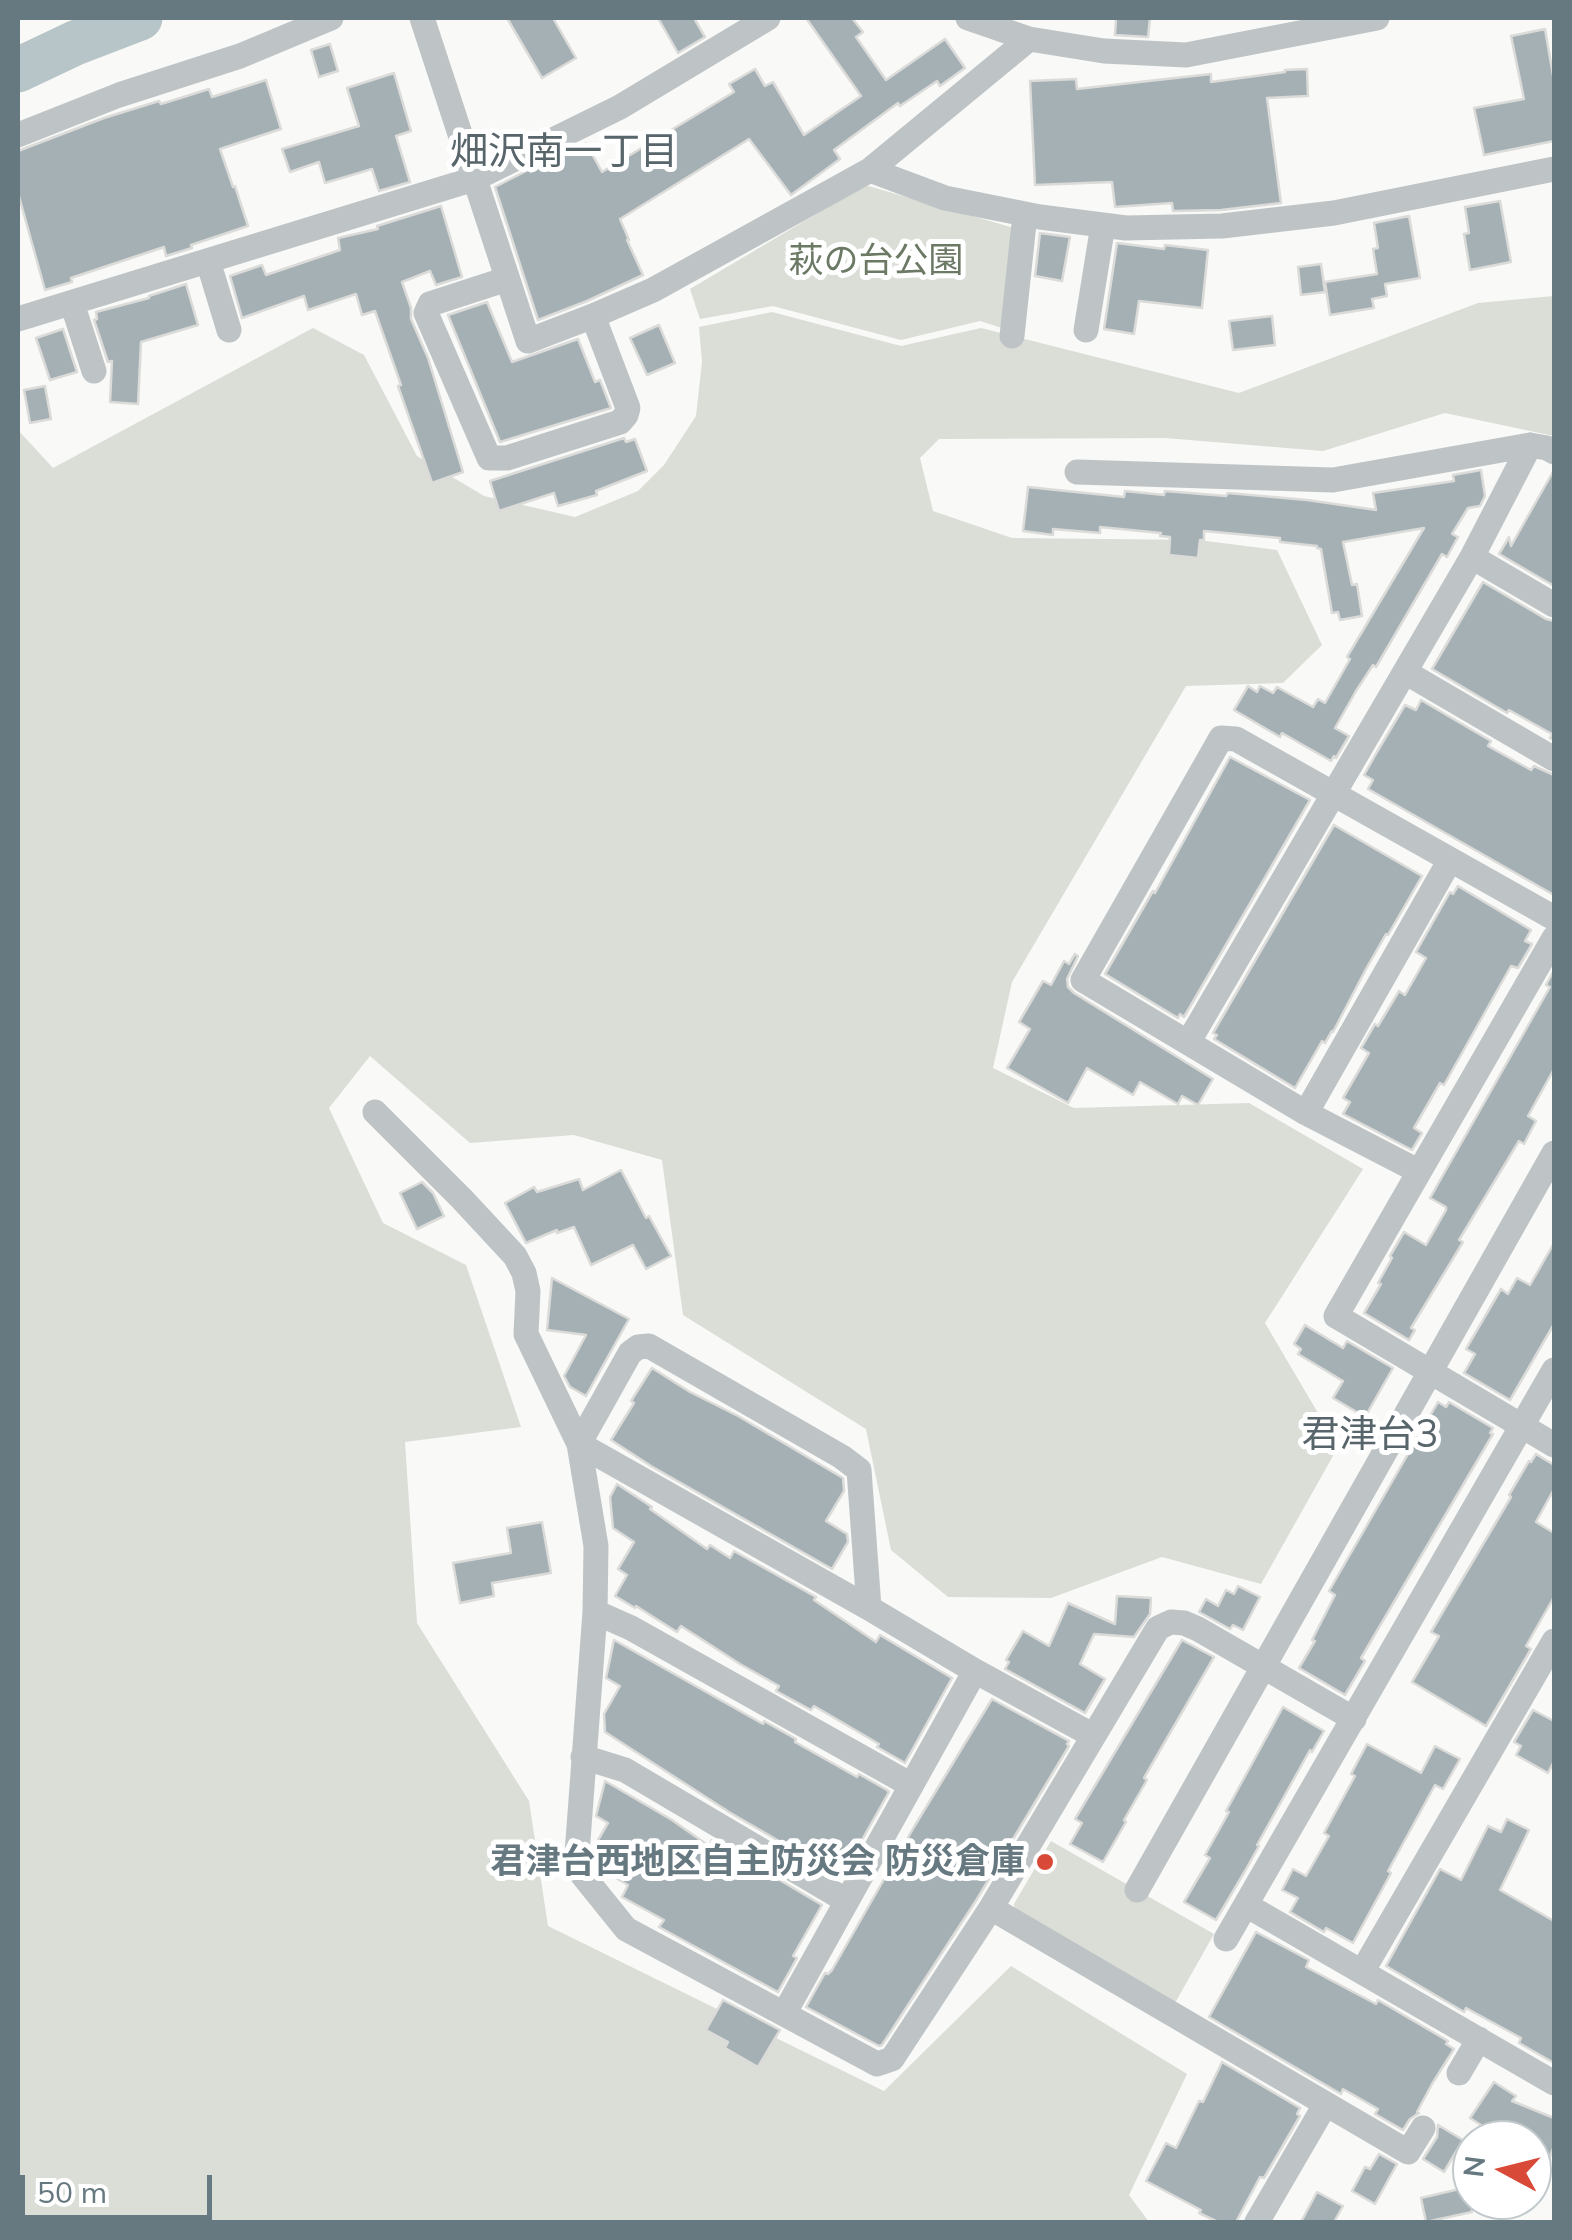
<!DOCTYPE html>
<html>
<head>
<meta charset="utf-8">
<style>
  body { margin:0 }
  #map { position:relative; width:1572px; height:2240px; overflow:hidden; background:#f9f9f7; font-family:Mulish,sans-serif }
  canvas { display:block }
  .frame { position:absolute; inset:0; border:20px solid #667880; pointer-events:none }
  .north { position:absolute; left:1452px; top:2120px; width:100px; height:100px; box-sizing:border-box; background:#fff; border:2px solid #c2c9cc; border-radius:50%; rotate:277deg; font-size:28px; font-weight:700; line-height:40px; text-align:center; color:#667880 }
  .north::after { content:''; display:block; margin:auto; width:35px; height:45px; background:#d84938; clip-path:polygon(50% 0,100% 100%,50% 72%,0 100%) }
  .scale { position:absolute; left:20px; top:2175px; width:192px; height:45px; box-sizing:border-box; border:5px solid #667880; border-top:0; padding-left:12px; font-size:30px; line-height:35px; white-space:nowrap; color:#667880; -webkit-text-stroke:8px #fff; paint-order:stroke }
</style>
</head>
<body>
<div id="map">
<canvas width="1572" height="2240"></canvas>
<div class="frame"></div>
<div class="north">N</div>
<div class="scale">50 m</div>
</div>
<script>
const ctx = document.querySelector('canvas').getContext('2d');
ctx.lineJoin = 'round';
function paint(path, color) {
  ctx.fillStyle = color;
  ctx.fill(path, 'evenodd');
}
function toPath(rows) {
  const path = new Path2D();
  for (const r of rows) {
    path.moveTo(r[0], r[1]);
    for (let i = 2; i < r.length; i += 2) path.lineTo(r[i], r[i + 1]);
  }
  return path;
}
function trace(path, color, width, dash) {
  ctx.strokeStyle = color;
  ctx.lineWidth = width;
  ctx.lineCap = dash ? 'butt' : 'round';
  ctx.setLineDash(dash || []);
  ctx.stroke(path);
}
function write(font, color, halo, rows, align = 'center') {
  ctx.font = font + ' Mulish,"Noto Sans JP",sans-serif';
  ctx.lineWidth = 10;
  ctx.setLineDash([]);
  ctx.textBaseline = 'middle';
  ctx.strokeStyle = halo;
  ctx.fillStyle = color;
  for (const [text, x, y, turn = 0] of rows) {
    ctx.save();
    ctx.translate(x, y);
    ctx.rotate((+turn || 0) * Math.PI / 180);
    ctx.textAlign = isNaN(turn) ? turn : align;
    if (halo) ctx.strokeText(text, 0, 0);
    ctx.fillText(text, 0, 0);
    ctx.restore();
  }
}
paint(toPath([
  [865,185,1014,228,1002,328,980,321,901,340,773,306,700,319,690,289],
  [1554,296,1554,436,1445,413,1323,451,1165,438,939,439,920,458,933,511,1012,538,1198,540,1277,550,1322,645,1283,683,1186,686,1012,982,993,1068,1074,1108,1249,1103,1363,1169,1265,1323,1338,1447,1261,1584,1162,1557,1051,1598,948,1597,891,1550,866,1429,683,1315,662,1160,574,1135,470,1143,370,1056,329,1108,383,1223,466,1265,521,1427,405,1442,417,1623,529,1801,548,1926,884,2091,1011,1966,1187,2074,1129,2195,1149,2222,18,2222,18,430,53,468,313,328,364,355,417,456,484,496,575,517,638,491,664,465,696,416,702,362,699,327,772,312,901,346,981,328,1239,393,1478,303],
  [1051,1841,1214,1934,1175,2003,1015,1914,1014,1904]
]), '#daded7');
trace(toPath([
  [18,70,75,43,140,18]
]), '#b8c5c8', 45);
const building = toPath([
  [507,18,553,18,576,58,542,78,507,18],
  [658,18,694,18,705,37,678,53,658,18],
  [806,18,852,18,863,32,856,37,886,80,945,39,965,68,940,86,937,81,900,106,898,103,834,150,840,159,791,195,749,139,620,219,629,240,627,240,643,275,587,301,538,320,495,187,530,169,531,172,586,143,602,172,734,92,729,84,755,69,765,86,773,82,804,135,861,96,806,18],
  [1116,18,1150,18,1148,37,1115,35,1116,18],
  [1545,29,1554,81,1554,141,1484,155,1474,108,1524,99,1511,36,1545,29],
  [330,44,338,71,319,77,311,50,330,44],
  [1307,69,1308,96,1267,98,1281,203,1221,210,1173,211,1172,203,1115,207,1112,182,1035,185,1030,81,1076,79,1077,89,1211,74,1211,82,1285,72,1285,70,1307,69],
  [394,73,411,131,396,136,410,182,379,191,372,169,325,183,319,162,290,172,282,149,359,126,347,88,394,73],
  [266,80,281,129,220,149,233,187,235,186,248,226,191,245,192,248,166,256,164,247,71,278,72,282,45,290,18,193,18,151,104,118,159,101,161,104,209,89,212,97,266,80],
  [1500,201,1511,262,1470,270,1464,234,1469,233,1465,207,1500,201],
  [441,206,462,277,436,285,430,271,402,282,411,308,411,319,428,358,463,472,432,483,398,386,401,385,375,311,362,315,356,294,308,310,304,296,242,318,230,276,262,265,266,275,340,250,338,238,378,229,377,226,441,206],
  [1409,216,1420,278,1385,284,1387,296,1372,299,1374,308,1330,315,1325,282,1377,274,1373,249,1378,248,1374,223,1409,216],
  [1040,233,1070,237,1062,281,1035,276,1040,233],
  [1117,243,1164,249,1165,245,1208,250,1202,308,1139,301,1134,334,1104,329,1117,243],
  [1321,264,1325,292,1301,295,1298,267,1321,264],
  [186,284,198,325,141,342,138,404,110,402,112,361,108,362,94,320,97,319,96,312,149,298,149,296,186,284],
  [487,302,512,362,578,339,595,382,600,380,611,408,500,442,448,315,487,302],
  [1272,316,1275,345,1233,350,1229,321,1272,316],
  [659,325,675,363,647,375,630,338,659,325],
  [63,329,77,372,50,380,36,338,63,329],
  [45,386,51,419,30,423,24,390,45,386],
  [624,438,626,442,635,439,647,471,596,491,597,495,558,506,554,493,499,511,490,481,624,438],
  [1481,470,1485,496,1480,506,1468,508,1452,534,1458,537,1447,557,1442,554,1376,667,1373,665,1356,691,1335,728,1349,736,1336,758,1334,756,1331,761,1282,733,1280,737,1234,710,1248,686,1257,692,1260,686,1273,693,1277,687,1313,707,1318,699,1325,703,1350,659,1347,657,1424,528,1343,542,1352,585,1357,584,1362,616,1340,620,1338,612,1332,613,1321,549,1317,548,1317,546,1280,542,1280,538,1204,531,1204,540,1200,540,1198,558,1169,555,1170,537,1160,536,1161,533,1100,527,1100,533,1053,529,1053,535,1023,531,1028,487,1124,497,1125,491,1164,495,1165,491,1226,496,1228,493,1307,500,1376,510,1373,493,1454,481,1453,475,1481,470],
  [1554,470,1554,586,1499,554,1509,537,1511,546,1554,470],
  [1483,582,1546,619,1554,621,1554,740,1550,738,1552,734,1509,710,1507,713,1432,669,1483,582],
  [1421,700,1491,741,1488,746,1531,770,1534,766,1554,775,1554,895,1368,789,1373,780,1364,775,1377,752,1405,705,1416,710,1421,700],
  [1230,757,1310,800,1184,1017,1180,1014,1178,1018,1105,974,1153,891,1155,893,1230,757],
  [1334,825,1422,876,1388,935,1386,934,1366,969,1333,1032,1332,1031,1325,1043,1322,1041,1295,1088,1214,1039,1217,1035,1213,1033,1334,825],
  [1458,886,1531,930,1525,941,1532,944,1518,968,1511,966,1444,1085,1440,1083,1414,1128,1422,1133,1412,1150,1343,1114,1350,1102,1343,1098,1369,1053,1361,1048,1375,1024,1378,1026,1399,991,1405,995,1426,958,1416,952,1450,892,1453,894,1458,886],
  [1075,954,1078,956,1067,979,1068,987,1074,993,1213,1079,1198,1105,1182,1096,1178,1104,1140,1082,1133,1095,1087,1068,1068,1103,1007,1068,1030,1029,1019,1022,1043,981,1051,985,1064,961,1069,964,1075,954],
  [1554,970,1554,1069,1528,1116,1536,1121,1524,1144,1519,1141,1459,1240,1463,1242,1411,1328,1415,1330,1409,1340,1364,1313,1381,1284,1378,1283,1392,1258,1390,1256,1404,1232,1426,1245,1446,1210,1446,1207,1430,1198,1550,987,1546,985,1554,970],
  [621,1170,646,1218,649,1216,671,1256,646,1269,633,1245,591,1265,574,1227,557,1233,557,1230,526,1243,505,1203,534,1187,537,1192,579,1179,583,1190,621,1170],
  [422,1182,433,1193,444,1216,417,1229,400,1193,422,1182],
  [1554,1243,1554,1324,1510,1400,1464,1373,1475,1354,1466,1349,1501,1289,1508,1294,1517,1278,1530,1285,1554,1243],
  [552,1278,629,1319,586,1396,570,1387,564,1376,586,1335,547,1330,552,1278],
  [1305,1325,1343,1348,1347,1341,1393,1368,1365,1417,1333,1398,1343,1381,1298,1354,1301,1349,1294,1344,1305,1325],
  [652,1368,690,1392,738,1416,843,1478,844,1491,826,1521,847,1534,848,1542,832,1569,651,1466,611,1440,634,1403,631,1401,652,1368],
  [1438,1402,1446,1407,1449,1402,1493,1428,1490,1433,1493,1434,1361,1658,1365,1661,1345,1695,1299,1668,1315,1641,1312,1640,1335,1595,1329,1591,1438,1402],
  [1536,1454,1554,1465,1554,1489,1536,1522,1554,1533,1554,1597,1526,1646,1531,1649,1486,1726,1412,1682,1439,1636,1431,1632,1511,1497,1509,1495,1529,1461,1531,1462,1536,1454],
  [617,1484,652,1507,650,1509,707,1549,710,1545,730,1558,734,1551,816,1597,814,1600,876,1642,880,1635,952,1678,905,1763,877,1747,879,1744,814,1706,811,1710,776,1691,779,1686,740,1664,681,1626,677,1632,636,1606,635,1608,615,1596,627,1575,618,1569,634,1542,613,1528,610,1497,617,1484],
  [542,1522,551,1573,492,1583,494,1596,460,1603,453,1563,511,1553,507,1528,542,1522],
  [1238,1586,1260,1597,1243,1630,1233,1625,1230,1629,1199,1612,1206,1599,1218,1606,1226,1590,1234,1594,1238,1586],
  [1117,1596,1151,1598,1150,1614,1134,1637,1094,1634,1080,1664,1105,1679,1085,1713,1005,1669,1009,1662,1006,1660,1023,1631,1049,1646,1068,1603,1115,1624,1117,1596],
  [614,1640,763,1724,764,1721,796,1739,795,1742,857,1777,859,1774,887,1790,889,1792,841,1877,729,1812,605,1732,604,1714,620,1686,606,1678,614,1640],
  [1182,1640,1214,1657,1144,1778,1147,1780,1124,1820,1126,1822,1103,1862,1070,1844,1082,1823,1075,1819,1182,1640],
  [992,1699,1069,1741,1067,1744,1069,1746,977,1899,882,2045,879,2046,806,2007,825,1973,828,1974,832,1970,914,1827,992,1699],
  [1283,1707,1324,1731,1312,1752,1310,1750,1257,1845,1259,1846,1245,1871,1216,1920,1184,1902,1210,1858,1205,1855,1229,1812,1226,1811,1283,1707],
  [1533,1710,1554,1721,1554,1761,1548,1773,1516,1755,1521,1746,1514,1742,1533,1710],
  [1367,1744,1421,1773,1435,1746,1460,1759,1443,1789,1435,1785,1388,1871,1391,1873,1353,1943,1326,1928,1324,1932,1290,1912,1298,1898,1282,1890,1293,1869,1306,1876,1329,1836,1324,1833,1355,1776,1351,1774,1367,1744],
  [605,1781,672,1820,709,1846,712,1840,822,1905,793,1956,797,1958,778,1992,659,1927,664,1920,622,1897,628,1885,597,1867,593,1862,594,1847,608,1823,596,1816,605,1781],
  [1507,1819,1529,1830,1500,1890,1554,1921,1554,2063,1519,2043,1521,2038,1466,2008,1464,2012,1386,1966,1440,1869,1461,1880,1488,1826,1501,1832,1507,1819],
  [1256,1932,1309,1960,1306,1967,1376,2004,1378,2000,1448,2041,1446,2044,1454,2049,1432,2084,1417,2112,1419,2113,1410,2119,1403,2130,1375,2114,1378,2109,1343,2089,1341,2094,1209,2017,1256,1932],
  [723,2000,780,2030,758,2067,725,2048,728,2042,706,2030,723,2000],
  [1222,2062,1300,2108,1297,2114,1300,2116,1264,2178,1260,2177,1236,2222,1218,2222,1199,2213,1201,2210,1146,2181,1166,2143,1176,2148,1199,2101,1203,2102,1222,2062],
  [1494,2082,1516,2096,1512,2101,1554,2118,1554,2146,1548,2162,1532,2155,1532,2140,1504,2140,1470,2118,1494,2082],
  [1438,2125,1463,2140,1444,2172,1423,2159,1437,2137,1438,2125],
  [1379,2154,1397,2164,1375,2204,1352,2191,1365,2167,1370,2169,1379,2154],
  [1472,2186,1472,2212,1426,2222,1421,2198,1472,2186],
  [1317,2192,1343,2206,1334,2222,1301,2222,1317,2192]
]);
paint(building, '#a5b0b4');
trace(building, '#dbdbd9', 2.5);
trace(toPath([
  [422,18,528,341,593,316,653,290,870,170,1029,39],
  [968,18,1029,39,1104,51,1186,55,1377,18],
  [18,135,119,95,240,56,331,18],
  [870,170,945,198,1040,217,1126,228,1222,226,1334,213,1554,169],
  [208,261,229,330],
  [507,279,430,304,426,313,489,458,507,458,620,422,626,415,628,408,593,316],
  [72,303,94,371],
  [18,319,474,179,620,107,768,18],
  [1086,330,1103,225],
  [1012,336,1025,214],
  [1077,472,1333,480,1530,445,1547,448,1554,452],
  [1472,557,1554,605],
  [1405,672,1554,759],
  [1554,938,1336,1316,1554,1445],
  [1189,1041,1472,557,1530,445],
  [375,1112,462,1199,515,1256,524,1273,528,1291,526,1334,579,1444,596,1546,595,1612,576,1867,626,1929,877,2064,892,2059,991,1908,1158,1628,1171,1622,1184,1623,1198,1629,1354,1719],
  [1306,1113,1450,860],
  [1418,1171,1306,1113,1083,980,1221,738,1236,739,1554,918],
  [579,1444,869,1608,975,1671,1092,1735],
  [579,1444,630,1353,638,1347,649,1346,842,1457,859,1470,869,1608],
  [595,1612,631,1628,911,1785],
  [583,1757,625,1770,847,1901],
  [1137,1890,1554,1153],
  [1246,1905,1554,2083],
  [991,1908,1408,2152,1423,2128],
  [1226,1939,1554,1370],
  [1362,1972,1554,1641],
  [784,2014,975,1671],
  [1459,2073,1479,2039],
  [1257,2222,1325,2105]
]), '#bec4c6', 25);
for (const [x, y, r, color] of [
  [1045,1862,10,"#d84938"]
]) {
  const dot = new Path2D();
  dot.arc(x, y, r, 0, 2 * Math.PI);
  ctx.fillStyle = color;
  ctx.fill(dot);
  trace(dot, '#fff', 4);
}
write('35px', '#6b7965', '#fff', [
  ["萩の台公園",876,261]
]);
write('bold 35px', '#667880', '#fff', [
  ["君津台西地区自主防災会 防災倉庫",1025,1862]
], 'right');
write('38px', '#58666c', '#fff', [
  ["畑沢南一丁目",564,153],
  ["君津台3",1370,1436]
]);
</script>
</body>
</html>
